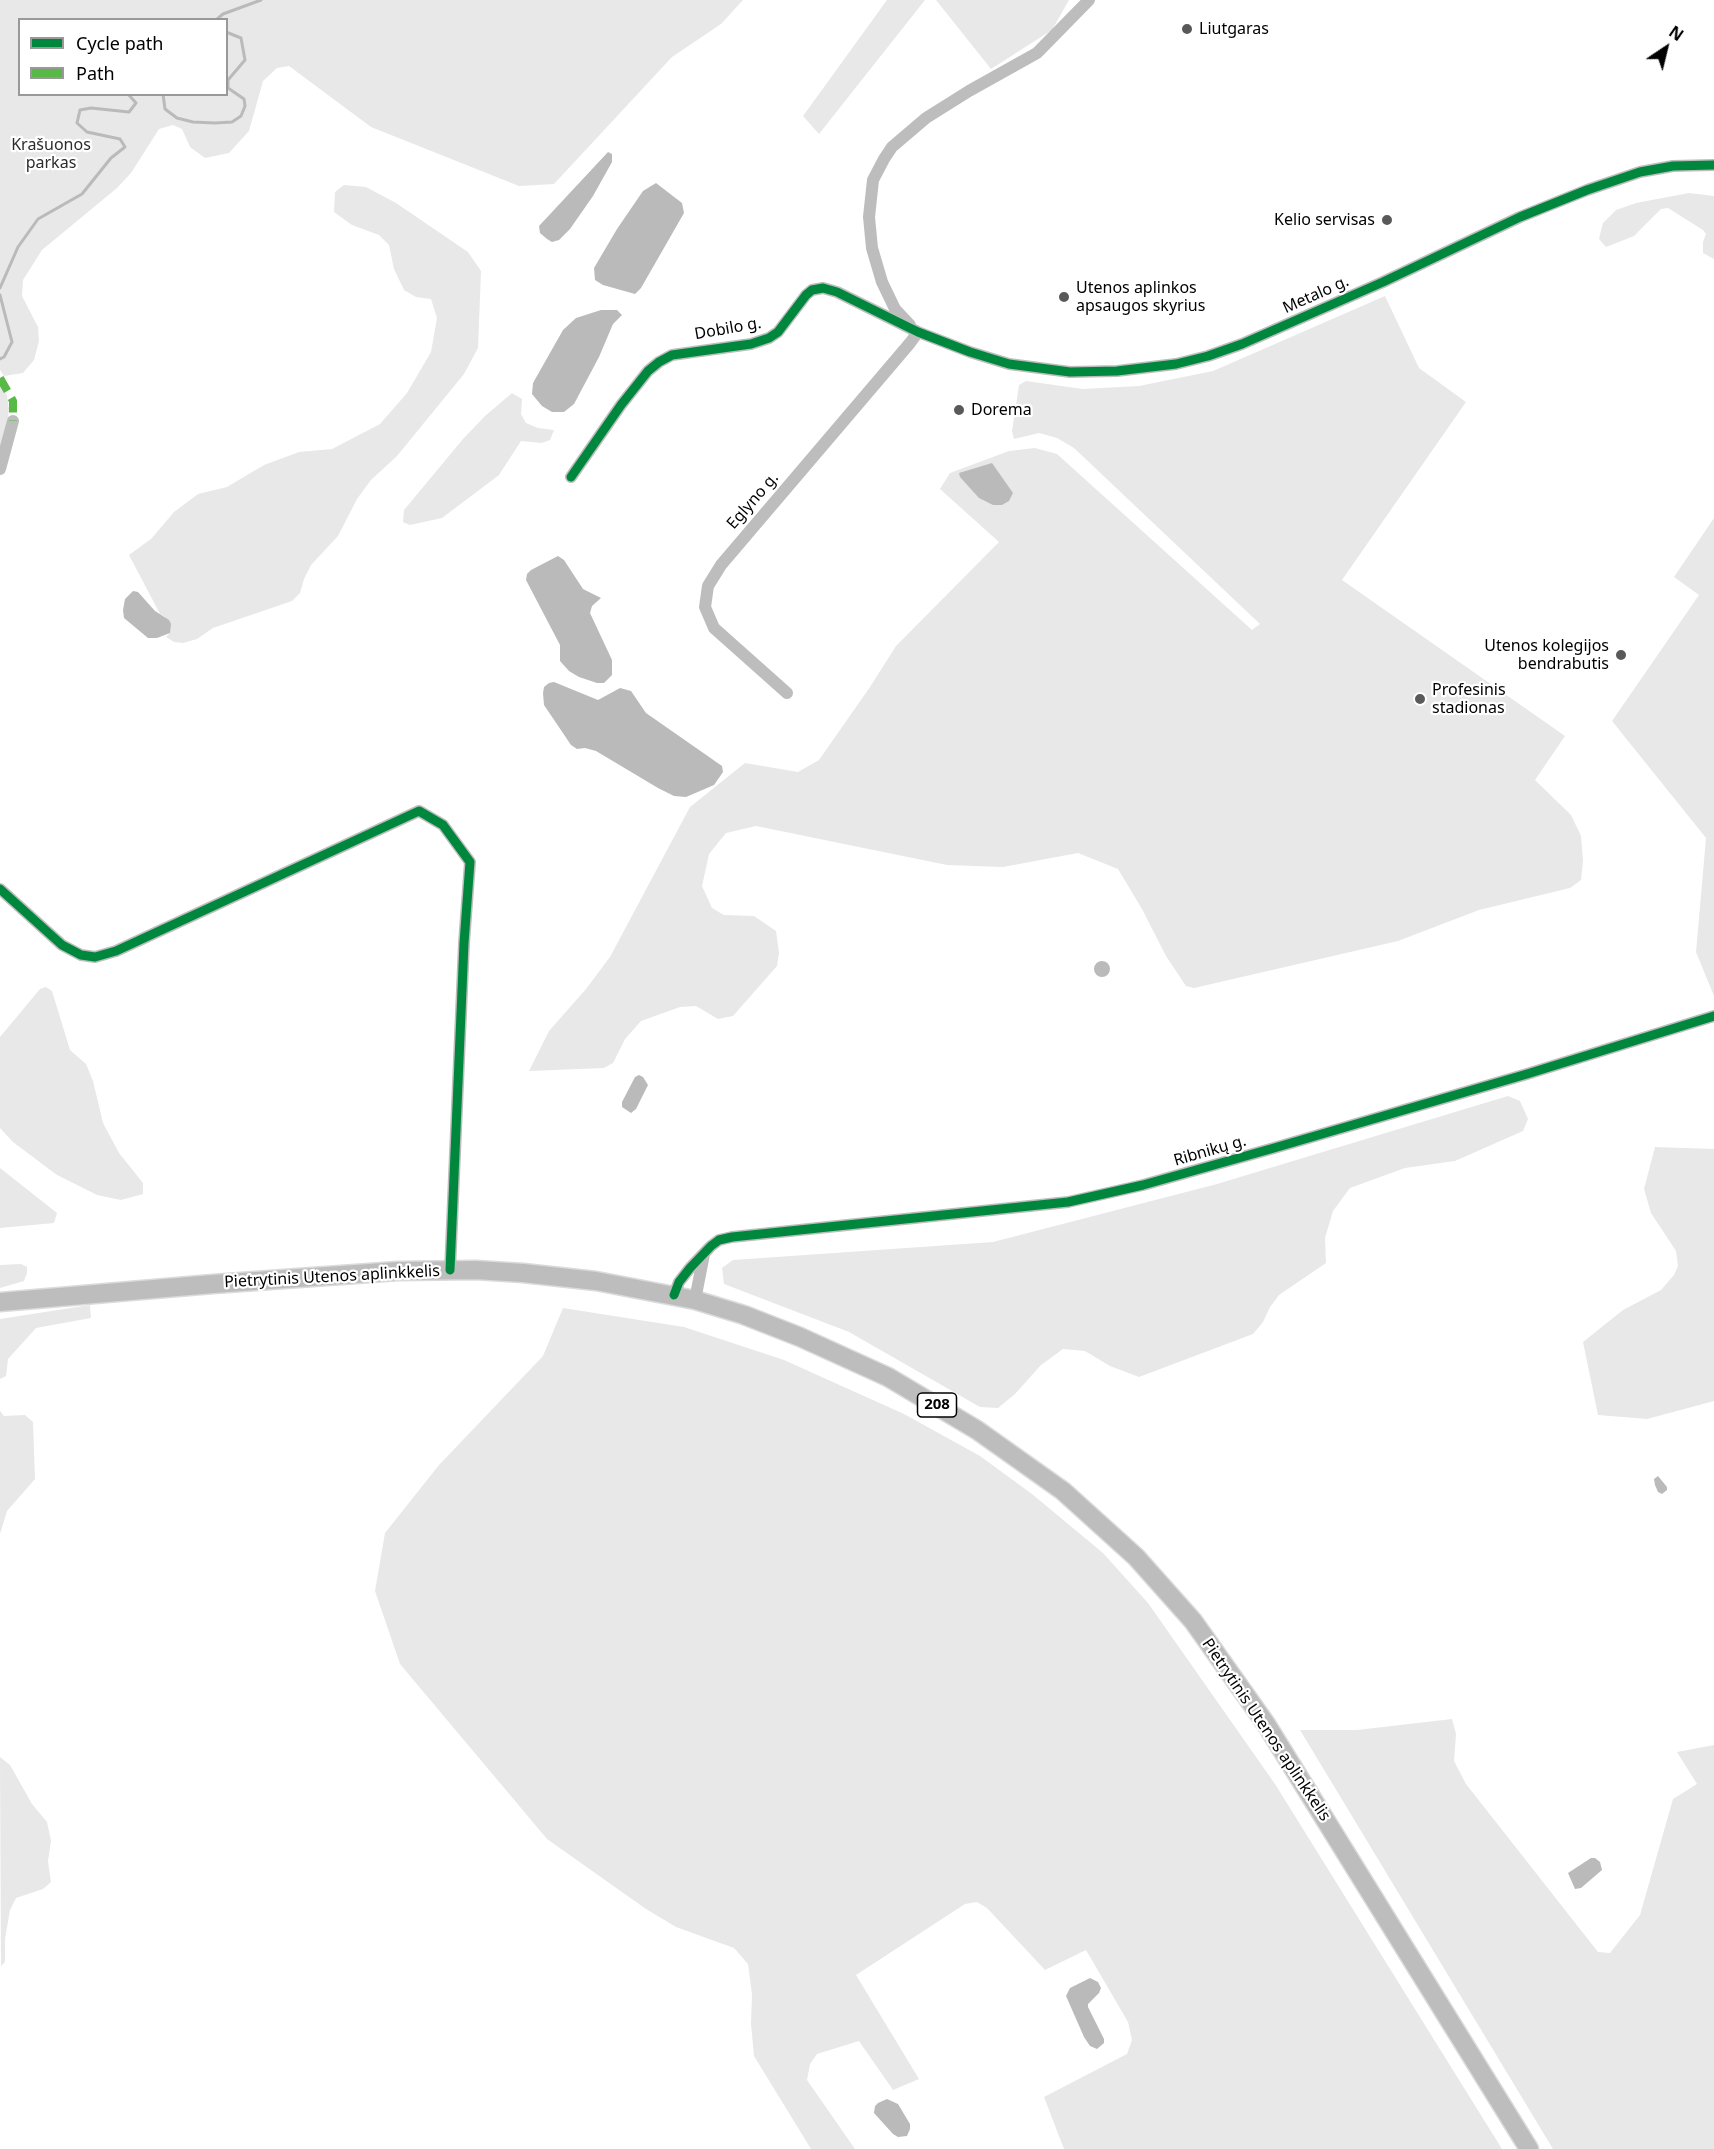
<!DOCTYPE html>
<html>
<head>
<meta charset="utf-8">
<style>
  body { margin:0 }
  #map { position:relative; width:1714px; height:2149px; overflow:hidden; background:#fff; font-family:"Noto Sans",sans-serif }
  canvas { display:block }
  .legend { position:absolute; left:18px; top:18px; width:210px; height:78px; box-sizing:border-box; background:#fff; border:2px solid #999; margin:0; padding:8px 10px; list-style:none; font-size:18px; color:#000 }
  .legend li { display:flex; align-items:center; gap:12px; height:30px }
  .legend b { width:30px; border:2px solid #999 }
  .north { position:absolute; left:1636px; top:18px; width:60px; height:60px; -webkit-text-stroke:4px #fff; paint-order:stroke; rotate:35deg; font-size:16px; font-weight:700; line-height:24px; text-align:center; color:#000 }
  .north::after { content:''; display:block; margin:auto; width:21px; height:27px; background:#000; clip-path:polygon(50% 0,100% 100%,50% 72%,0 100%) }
</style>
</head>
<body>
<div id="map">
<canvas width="1714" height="2149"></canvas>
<ul class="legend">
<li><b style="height:8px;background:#00873e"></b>Cycle path</li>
<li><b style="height:8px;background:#58b947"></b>Path</li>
</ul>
<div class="north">N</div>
</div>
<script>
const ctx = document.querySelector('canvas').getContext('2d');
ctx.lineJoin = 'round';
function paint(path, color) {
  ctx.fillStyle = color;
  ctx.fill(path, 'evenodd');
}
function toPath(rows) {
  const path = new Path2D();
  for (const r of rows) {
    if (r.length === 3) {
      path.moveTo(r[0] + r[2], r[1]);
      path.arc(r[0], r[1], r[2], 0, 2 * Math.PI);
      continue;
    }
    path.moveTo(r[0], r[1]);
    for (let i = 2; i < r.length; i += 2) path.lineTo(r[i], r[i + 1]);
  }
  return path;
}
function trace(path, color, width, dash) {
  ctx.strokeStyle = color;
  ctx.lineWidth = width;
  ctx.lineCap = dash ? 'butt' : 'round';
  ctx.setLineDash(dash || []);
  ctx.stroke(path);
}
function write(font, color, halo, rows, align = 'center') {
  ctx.font = font + ' "Noto Sans",sans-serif';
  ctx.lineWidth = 4.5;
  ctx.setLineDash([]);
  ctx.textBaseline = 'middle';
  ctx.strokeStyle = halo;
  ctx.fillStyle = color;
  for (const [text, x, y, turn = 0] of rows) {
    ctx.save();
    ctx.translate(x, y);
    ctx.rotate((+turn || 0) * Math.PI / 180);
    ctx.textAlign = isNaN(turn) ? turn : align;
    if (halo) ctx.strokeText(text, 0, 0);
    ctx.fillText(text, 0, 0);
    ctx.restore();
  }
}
paint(toPath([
  [0,0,743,0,721,24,672,57,554,184,519,186,371,127,289,66,277,68,263,81,249,131,229,153,205,158,190,147,182,129,173,125,159,129,131,173,117,188,42,250,23,280,22,296,38,327,39,341,34,360,23,373,4,376,0,370],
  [20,20,226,20,226,94,20,94],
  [887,0,925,0,819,134,803,116],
  [936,0,1069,0,1052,30,991,69],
  [344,185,366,187,396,203,468,252,481,271,478,348,464,374,397,456,371,480,357,499,338,536,311,565,304,579,300,593,292,601,213,628,197,639,183,643,174,642,166,637,170,633,165,617,160,614,129,555,151,539,174,512,198,494,227,487,264,465,299,452,332,449,380,424,407,393,431,352,437,318,431,299,416,297,404,290,394,269,389,245,379,235,352,225,334,212,335,192],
  [1689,193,1714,196,1714,259,1703,253,1703,242,1706,234,1703,230,1668,208,1661,209,1634,236,1606,247,1599,239,1603,223,1616,210,1636,203],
  [1385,296,1419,368,1466,402,1342,580,1565,736,1535,780,1571,815,1581,836,1583,861,1581,880,1570,888,1479,910,1398,941,1194,988,1186,986,1166,956,1142,909,1118,869,1078,853,1003,867,947,865,756,826,726,833,709,854,702,886,712,908,724,915,754,916,776,931,779,953,777,966,733,1016,718,1019,696,1006,680,1007,641,1021,625,1039,613,1063,604,1068,529,1071,549,1031,586,989,610,957,690,807,745,763,798,772,819,760,870,687,896,646,999,542,940,489,950,473,1009,451,1035,448,1057,454,1252,630,1260,624,1074,448,1057,438,1039,433,1014,439,1012,431,1019,385,1026,381,1083,389,1139,386,1213,371],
  [0,385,7,395,9,409,7,432,0,461],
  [512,393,522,399,521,414,526,423,538,428,554,430,550,440,542,443,521,441,499,475,442,518,410,525,403,522,404,510,463,439,485,416],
  [1714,518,1714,996,1696,952,1706,838,1612,721,1699,595,1674,577],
  [46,987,52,991,70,1050,86,1064,93,1081,103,1123,119,1153,143,1183,143,1194,121,1200,97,1195,57,1175,13,1142,0,1128,0,1037,40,989],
  [1508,1096,1520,1101,1528,1119,1523,1131,1455,1161,1405,1168,1350,1188,1333,1211,1325,1238,1326,1263,1279,1295,1270,1307,1263,1322,1253,1334,1139,1377,1110,1366,1085,1351,1063,1349,1041,1365,1015,1394,998,1408,980,1407,849,1332,724,1284,722,1268,733,1260,993,1242,1217,1184],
  [1655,1147,1714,1149,1714,1401,1647,1419,1598,1415,1583,1342,1623,1310,1661,1290,1674,1275,1678,1266,1676,1251,1651,1213,1644,1189],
  [0,1168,57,1213,54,1223,0,1228],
  [21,1264,27,1267,27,1273,24,1281,0,1288,0,1265],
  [90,1305,91,1318,36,1328,8,1359,6,1376,0,1379,0,1319],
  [563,1308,684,1327,784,1360,904,1414,980,1456,1032,1494,1103,1553,1148,1603,1275,1784,1502,2149,1064,2149,1044,2097,1127,2054,1132,2040,1128,2022,1086,1950,1045,1970,987,1908,977,1902,965,1904,856,1975,919,2079,893,2090,859,2041,817,2054,810,2064,807,2080,855,2149,811,2149,754,2056,751,2024,752,1994,748,1964,734,1948,676,1927,646,1909,547,1839,400,1664,375,1591,385,1533,439,1465,543,1356],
  [0,1411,4,1416,25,1415,33,1422,35,1479,7,1511,0,1534],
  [1452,1719,1456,1734,1454,1761,1466,1784,1598,1952,1610,1953,1640,1915,1673,1799,1697,1784,1677,1752,1714,1745,1714,2149,1553,2149,1300,1730,1357,1730],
  [0,1757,10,1765,32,1804,47,1822,51,1841,48,1861,51,1882,43,1889,16,1898,10,1910,5,1939,5,1962,1,1966]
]), '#e8e8e8');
paint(toPath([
  [608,152,612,154,612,162,593,196,570,229,559,240,552,242,547,239,540,233,539,226],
  [656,183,682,203,684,213,641,288,635,294,603,285,595,280,594,268,617,229,643,191],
  [601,310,617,310,622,315,613,324,599,357,574,404,564,412,552,412,542,406,532,394,533,383,563,330,576,318],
  [992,463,1013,493,1009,501,1002,505,993,505,979,498,960,477,959,473],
  [558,556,564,560,583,589,601,598,592,606,590,613,612,660,612,675,604,683,597,683,579,677,569,671,560,661,560,645,526,580,527,574,531,570],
  [133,591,138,592,155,611,169,620,171,624,170,633,157,638,148,638,124,618,123,610,125,599],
  [554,682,598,700,620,688,631,691,646,713,722,766,723,772,714,785,686,797,674,796,658,788,596,751,585,748,577,749,571,745,544,705,543,693,544,687,549,683],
  [1102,969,8],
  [639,1075,643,1077,648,1085,636,1109,631,1113,622,1107,622,1102,635,1077],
  [1658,1476,1667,1487,1667,1490,1662,1494,1658,1492,1655,1485,1654,1479],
  [1591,1858,1595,1858,1600,1862,1602,1870,1581,1888,1575,1889,1568,1873],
  [1090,1978,1098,1982,1101,1988,1099,1993,1088,2004,1088,2007,1104,2039,1104,2043,1097,2049,1090,2046,1084,2037,1066,1996,1070,1988],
  [887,2099,898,2104,910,2124,910,2129,907,2136,898,2137,893,2134,874,2113,875,2106,878,2103]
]), '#bababa');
trace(toPath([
  [216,20,223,14,261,0],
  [163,94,165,109,177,118,193,122,215,123,232,122,241,116,245,106,244,99,228,88,228,80,245,60,241,38,226,32],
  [0,288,18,247,38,219,82,194,111,158,125,147,120,139,87,132,77,123,80,110,91,108,129,112,136,103,128,94],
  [0,295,12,342,4,357,0,359]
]), '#bababa', 3);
const highway = toPath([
  [0,1302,213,1284,398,1271,476,1270,523,1273,596,1281,695,1300,744,1315,800,1337,888,1377,977,1430,1063,1491,1136,1557,1193,1621,1266,1724,1529,2149]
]);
trace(highway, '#dbdbdb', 21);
trace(toPath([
  [910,325,895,309,882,282,872,248,869,217,873,180,884,159,892,147,926,118,969,91,1037,53,1089,0],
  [0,469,13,421],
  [571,477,621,405,648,371,659,362,672,355,751,344,769,338,778,332,806,295,812,290,823,288,837,292,918,332,970,352,1009,364,1070,372,1117,371,1176,364,1208,356,1242,344,1383,282,1520,217,1587,190,1640,172,1673,166,1714,165],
  [787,693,714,628,705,607,708,586,721,565,910,343,918,332],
  [0,889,62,945,81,955,95,957,116,951,419,811,443,825,470,862,464,943,450,1270],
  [674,1295,679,1282,690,1268,711,1246,719,1240,732,1237,1068,1202,1143,1185,1274,1148,1527,1074,1714,1016],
  [695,1300,704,1254]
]), '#bdbdbd', 12);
trace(highway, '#bdbdbd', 18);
trace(toPath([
  [0,378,13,401,13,421]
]), '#58b947', 8, [15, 8]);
trace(toPath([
  [571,477,621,405,648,371,659,362,672,355,751,344,769,338,778,332,806,295,812,290,823,288,837,292,918,332,970,352,1009,364,1070,372,1117,371,1176,364,1208,356,1242,344,1383,282,1520,217,1587,190,1640,172,1673,166,1714,165],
  [0,889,62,945,81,955,95,957,116,951,419,811,443,825,470,862,464,943,450,1270],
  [674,1295,679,1282,690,1268,711,1246,719,1240,732,1237,1068,1202,1143,1185,1274,1148,1527,1074,1714,1016]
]), '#00873e', 9);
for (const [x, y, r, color] of [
  [1187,29,6,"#595959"],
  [1387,220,6,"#595959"],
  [1064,297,6,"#595959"],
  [959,410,6,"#595959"],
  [1621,655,6,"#595959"],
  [1420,699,6,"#595959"]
]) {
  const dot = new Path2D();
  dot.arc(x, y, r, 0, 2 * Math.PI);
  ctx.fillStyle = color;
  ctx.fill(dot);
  trace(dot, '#fff', 2);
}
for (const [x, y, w] of [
  [937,1405,39]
]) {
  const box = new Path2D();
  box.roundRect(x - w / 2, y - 12, w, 24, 4.5);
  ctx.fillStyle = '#fff';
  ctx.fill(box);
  trace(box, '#000', 1.5);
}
write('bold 15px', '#000', null, [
  ["208",937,1405]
]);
write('16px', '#000', '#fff', [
  ["Liutgaras",1199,29],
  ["Kelio servisas",1375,220,"right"],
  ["Utenos aplinkos",1076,288],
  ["apsaugos skyrius",1076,306],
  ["Dorema",971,410],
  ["Utenos kolegijos",1609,646,"right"],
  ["bendrabutis",1609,664,"right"],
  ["Profesinis",1432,690],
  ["stadionas",1432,708]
], 'left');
write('16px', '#2c2c2c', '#fff', [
  ["Krašuonos",51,145],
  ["parkas",51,163]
]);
write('16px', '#000', '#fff', [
  ["Metalo g.",1316,295,-24],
  ["Dobilo g.",728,329,-10],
  ["Eglyno g.",753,501,-49],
  ["Ribnikų g.",1210,1151,-16],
  ["Pietrytinis Utenos aplinkkelis",332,1277,-3],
  ["Pietrytinis Utenos aplinkkelis",1266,1730,56]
]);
</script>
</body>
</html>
